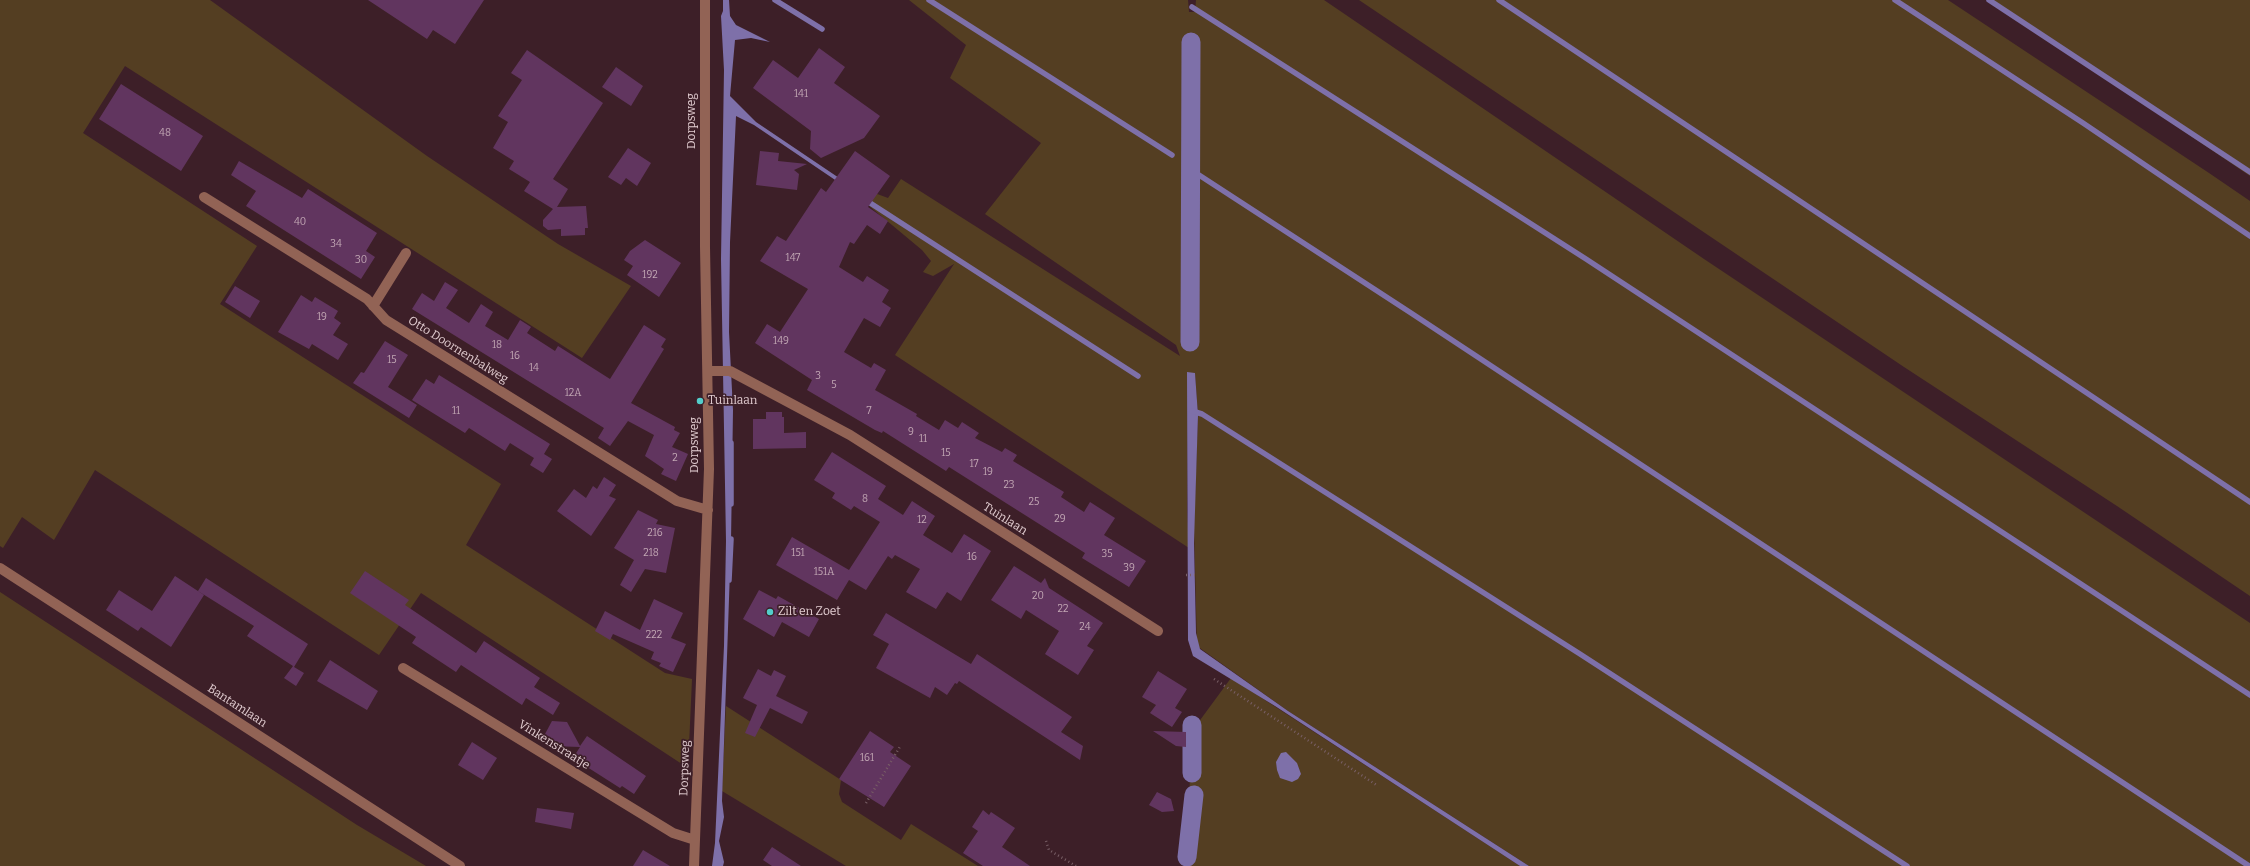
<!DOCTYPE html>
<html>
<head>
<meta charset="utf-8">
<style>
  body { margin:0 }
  canvas { display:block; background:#3d1f28 }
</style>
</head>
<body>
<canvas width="2250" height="866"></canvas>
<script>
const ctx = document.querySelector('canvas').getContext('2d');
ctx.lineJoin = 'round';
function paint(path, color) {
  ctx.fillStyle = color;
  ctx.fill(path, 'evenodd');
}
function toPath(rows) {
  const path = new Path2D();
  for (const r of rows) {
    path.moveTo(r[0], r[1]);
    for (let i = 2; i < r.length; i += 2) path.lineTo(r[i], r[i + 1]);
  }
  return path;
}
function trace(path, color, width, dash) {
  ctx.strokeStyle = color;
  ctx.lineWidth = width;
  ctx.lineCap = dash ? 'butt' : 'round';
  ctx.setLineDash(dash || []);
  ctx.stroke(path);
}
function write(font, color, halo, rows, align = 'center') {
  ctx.font = font + ' Bitter,serif';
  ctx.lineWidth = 3.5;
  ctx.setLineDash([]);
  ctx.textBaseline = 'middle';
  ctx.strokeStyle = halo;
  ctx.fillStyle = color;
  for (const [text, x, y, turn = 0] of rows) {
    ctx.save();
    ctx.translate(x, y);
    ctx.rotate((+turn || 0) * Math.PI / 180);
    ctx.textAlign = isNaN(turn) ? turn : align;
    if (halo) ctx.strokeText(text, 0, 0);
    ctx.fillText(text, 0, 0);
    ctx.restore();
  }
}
paint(toPath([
  [0,0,210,0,427,156,558,244,631,286,582,358,125,66,83,133,257,246,220,304,501,484,466,545,665,673,692,679,688,768,421,593,379,655,95,470,54,540,22,517,3,548,0,546],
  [909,0,1188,0,1189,12,1195,12,1196,0,1324,0,1704,259,2250,623,2250,866,1529,866,1288,711,1197,646,1194,527,1198,415,1195,373,1188,402,1187,509,1189,548,895,355,954,264,933,276,923,272,931,261,922,250,868,205,850,184,888,198,901,179,1180,356,1176,345,985,214,1041,143,950,78,966,45],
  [1359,0,1948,0,2209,173,2250,201,2250,596,2117,506,1904,367],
  [1989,0,2250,0,2250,176,2216,153],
  [0,592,357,825,426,866,0,866],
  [1231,678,1468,832,1520,866,1188,866,1190,770,1195,727],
  [726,706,841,780,839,794,842,802,901,840,911,824,978,866,846,866,722,791]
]), '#543e22');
paint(toPath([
  [723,0,729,0,730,16,736,25,770,42,751,38,735,40,730,96,756,122,848,184,847,188,754,125,736,116,730,242,729,332,733,410,731,541,722,801,724,817,719,841,724,862,723,866,712,866,715,843,724,646,726,541,721,259,724,70,721,16,723,11],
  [1187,372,1195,373,1198,415,1194,543,1196,633,1200,649,1288,711,1529,866,1520,866,1275,706,1193,656,1188,640],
  [1286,752,1297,763,1301,774,1298,779,1292,782,1280,778,1277,770,1276,762,1281,753]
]), '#7e70a9');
trace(toPath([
  [775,0,822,29],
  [929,0,1172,155],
  [1499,0,2250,502],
  [1895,0,2083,123,2250,236],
  [1989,0,2250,172],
  [1192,7,1586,259,2250,695],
  [1191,173,1199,175,1411,313,2249,866],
  [864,199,1138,376],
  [1192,411,1202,414,1580,654,1907,866],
  [731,443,731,504],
  [729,580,731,539]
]), '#7e70a9', 5.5);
trace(toPath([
  [1190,342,1191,42],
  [1192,773,1192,725],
  [1187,857,1194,795]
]), '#7e70a9', 19);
paint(toPath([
  [368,0,484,0,455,44,433,30,427,39],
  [819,48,845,67,834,83,880,116,864,138,821,158,810,149,811,131,753,88,773,60,798,78],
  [527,50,603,103,553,179,568,189,557,207,586,206,588,228,585,228,585,235,561,236,561,229,548,230,543,226,543,220,553,209,524,191,530,182,509,169,514,161,493,148,508,122,498,116,522,80,511,73],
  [616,67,643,86,631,106,602,87],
  [121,84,203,136,181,171,99,119],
  [628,148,651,163,637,186,626,178,621,185,608,177],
  [760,151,779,153,778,161,807,164,794,170,799,174,797,190,756,185],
  [855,151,890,176,868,207,888,221,880,234,867,225,854,244,850,242,839,267,863,282,867,276,889,290,882,302,891,308,880,327,864,318,844,352,871,368,874,363,886,370,875,390,917,414,916,416,939,430,945,420,958,428,962,422,979,433,975,438,1002,452,1005,448,1017,455,1013,461,1064,492,1061,497,1084,512,1090,502,1115,518,1104,535,1146,561,1129,587,1082,558,1085,553,949,467,946,471,883,431,882,433,875,430,807,390,812,380,755,343,767,324,780,332,808,289,760,261,777,236,786,241,821,188,826,192],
  [239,161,302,198,308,189,377,233,366,251,375,257,361,279,246,206,256,191,231,175],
  [645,240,681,263,659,297,627,275,633,266,624,260,630,251],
  [445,282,458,290,446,308,469,323,481,304,493,312,485,326,508,340,520,320,531,327,527,333,555,351,558,346,610,379,644,325,666,339,661,347,664,349,631,403,675,427,674,430,680,433,672,447,688,454,676,481,661,474,664,469,645,456,654,435,628,421,610,446,598,438,604,428,412,309,422,293,434,301],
  [235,286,260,301,250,318,225,302],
  [301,295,312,302,315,297,338,311,334,318,341,323,333,335,348,344,338,360,312,344,309,349,278,332],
  [385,341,408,355,388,387,417,405,409,418,353,383,361,372,364,373],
  [439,375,550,444,544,454,552,459,543,473,530,465,534,458,510,443,505,451,469,428,465,433,412,400,426,379,434,384],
  [766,412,782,412,782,417,784,417,784,433,806,432,806,448,753,449,753,419,766,419],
  [832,452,886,486,878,499,903,515,912,501,935,516,923,535,952,553,964,534,991,551,961,601,947,592,936,609,906,592,920,569,895,555,892,559,888,556,866,590,849,580,837,600,776,565,792,537,849,570,880,522,854,506,851,510,832,498,835,493,814,480],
  [604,477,616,485,609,496,616,499,591,536,557,511,574,489,586,498,593,486,597,489],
  [638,510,658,520,656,524,675,528,666,573,645,569,631,592,620,585,634,560,614,548],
  [1014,566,1041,583,1045,578,1049,588,1103,623,1087,646,1094,650,1078,675,1045,654,1059,631,1026,610,1021,619,991,600],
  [365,571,409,600,405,605,476,653,484,641,540,678,534,687,560,703,553,715,526,698,522,705,461,665,456,672,412,643,416,637,350,593],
  [175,576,204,595,171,647,141,627,138,631,106,610,119,590,152,611],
  [206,578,308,644,294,667,304,673,296,686,284,678,293,666,247,636,254,626,198,591],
  [759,590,776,599,778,596,819,619,809,637,782,622,774,637,743,619],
  [654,599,683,613,671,638,686,644,673,672,659,666,661,663,651,659,654,652,613,634,610,640,595,631,605,611,640,630],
  [886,613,971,664,977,654,1072,717,1061,732,1083,746,1080,760,959,681,957,684,955,683,947,695,935,687,930,698,876,668,889,644,873,635],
  [330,660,378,691,367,710,317,681],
  [758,669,771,676,774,670,786,676,776,696,808,712,802,724,770,708,755,737,745,733,757,705,743,698],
  [1158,671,1187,689,1175,708,1182,712,1172,727,1150,713,1156,705,1142,697],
  [552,721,567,722,580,746,587,736,646,776,634,794,622,786,620,788,573,758,580,747,551,746,545,734],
  [870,731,894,747,890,752,911,766,884,807,839,779],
  [1153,731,1186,732,1186,747,1176,746],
  [472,742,497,758,483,780,458,765],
  [1157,792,1171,799,1174,811,1162,812,1149,805],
  [537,808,574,813,571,829,535,822],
  [983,810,989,815,991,812,1015,828,1002,847,1030,866,983,866,963,853,978,831,972,827],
  [772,847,801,866,772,866,763,860],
  [643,850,670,866,633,866]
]), '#61355f');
trace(toPath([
  [1186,575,1196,575],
  [1214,679,1378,786],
  [866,803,901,745],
  [1046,841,1049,850,1076,866]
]), '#795f66', 2.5, [1, 3]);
trace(toPath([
  [204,197,367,299,386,320,677,501,708,510],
  [373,306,406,253],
  [708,371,730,371,850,435,1158,631],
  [0,568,460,866],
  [403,668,673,833,695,840],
  [694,866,709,469,705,247,705,0]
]), '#926355', 10);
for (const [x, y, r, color] of [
  [700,401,4,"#53cdcb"],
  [770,612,4,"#53cdcb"]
]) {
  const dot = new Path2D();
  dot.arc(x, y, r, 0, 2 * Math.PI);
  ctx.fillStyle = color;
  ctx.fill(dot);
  trace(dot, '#3d1f28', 1.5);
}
write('10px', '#c2a7b4', null, [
  ["141",801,94],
  ["48",165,133],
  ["40",300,222],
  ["34",336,244],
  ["147",793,258],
  ["30",361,260],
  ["192",650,275],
  ["19",322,317],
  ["149",781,341],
  ["18",497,345],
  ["16",515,356],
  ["15",392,360],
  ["14",534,368],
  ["3",818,376],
  ["5",834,385],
  ["12A",573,393],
  ["11",456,411],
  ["7",869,411],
  ["9",911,432],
  ["11",923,439],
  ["15",946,453],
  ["2",675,458],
  ["17",974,464],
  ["19",988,472],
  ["23",1009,485],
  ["8",865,499],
  ["25",1034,502],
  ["29",1060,519],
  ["12",922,520],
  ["216",655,533],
  ["218",651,553],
  ["151",798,553],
  ["35",1107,554],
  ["16",972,557],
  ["39",1129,568],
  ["151A",824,572],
  ["20",1038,596],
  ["22",1063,609],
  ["24",1085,627],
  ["222",654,635],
  ["161",867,758]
]);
write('12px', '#e2cdd1', '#3d1f28', [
  ["Dorpsweg",692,121,-90],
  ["Otto Doornenbalweg",458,350,32],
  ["Dorpsweg",695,445,-90],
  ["Tuinlaan",1005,519,32],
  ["Bantamlaan",237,706,33],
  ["Vinkenstraatje",554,745,32],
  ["Dorpsweg",685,768,-88]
]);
write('12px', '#e2cdd1', '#3d1f28', [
  ["Tuinlaan",708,401],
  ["Zilt en Zoet",778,612]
], 'left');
</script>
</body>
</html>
